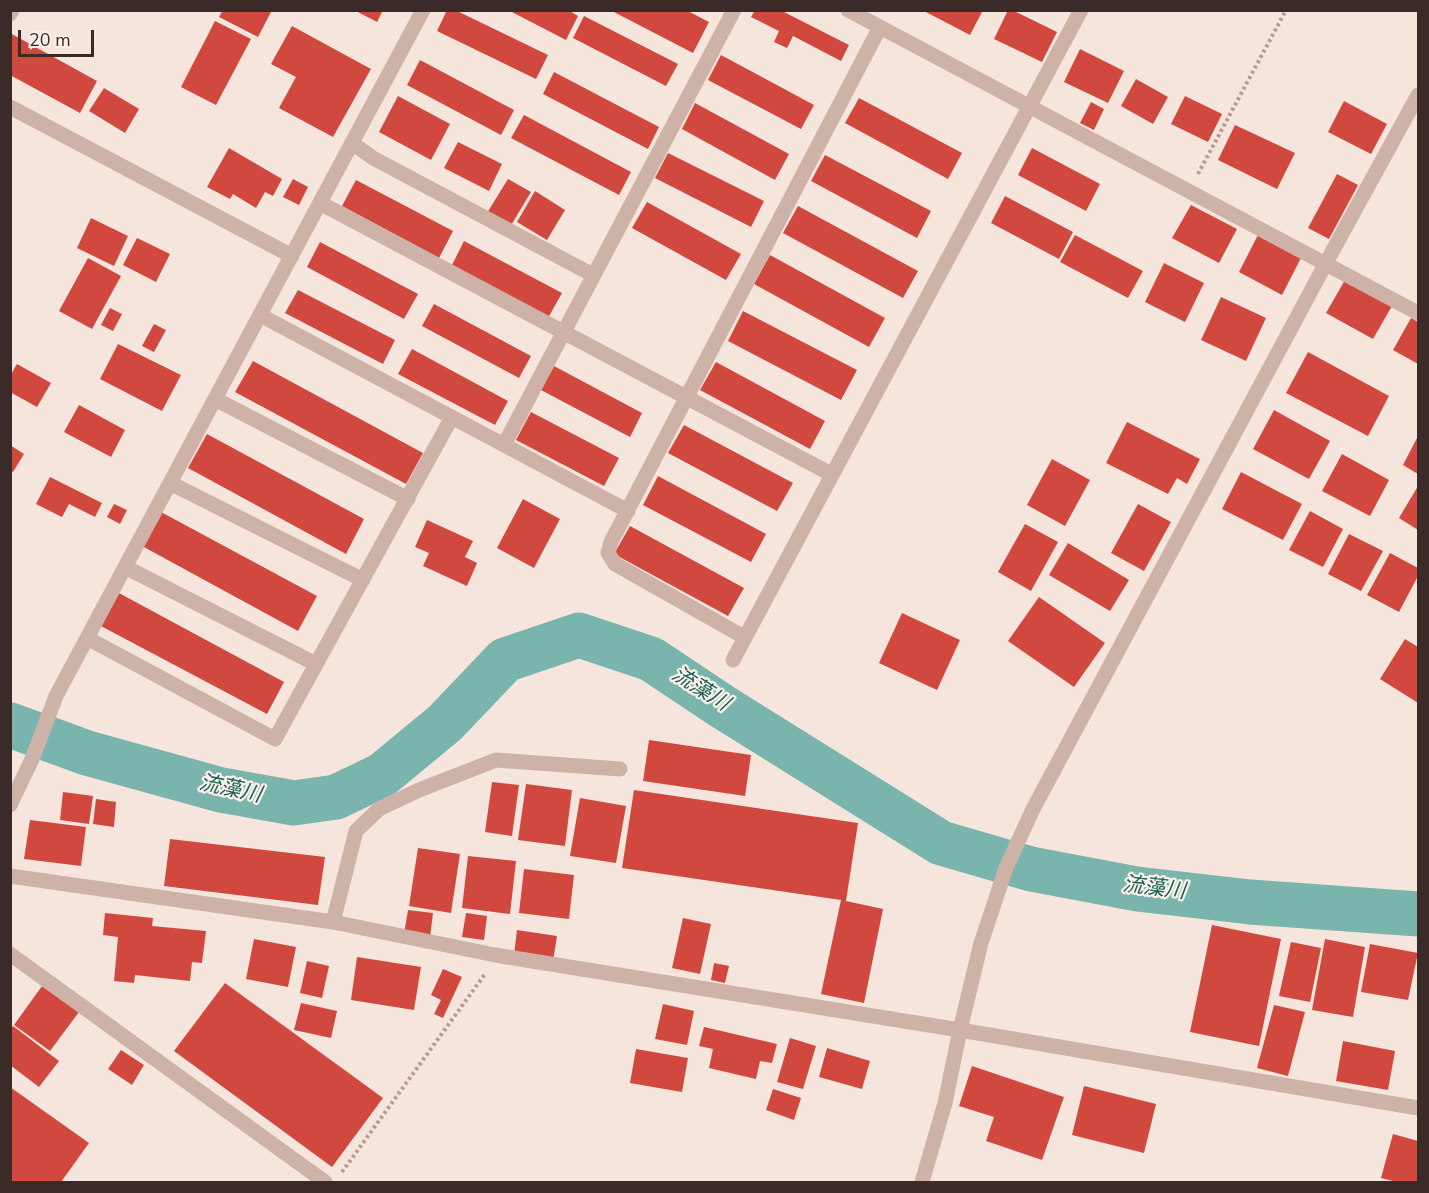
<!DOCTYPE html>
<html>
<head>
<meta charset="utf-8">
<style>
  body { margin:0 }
  #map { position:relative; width:1429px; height:1193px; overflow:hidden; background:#f5e5dd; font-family:"Nunito Sans",sans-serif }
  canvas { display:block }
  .frame { position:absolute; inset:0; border:12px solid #3a2b28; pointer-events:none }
  .scale { position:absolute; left:18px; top:30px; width:76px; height:27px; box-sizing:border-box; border:3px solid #3a2b28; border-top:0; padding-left:8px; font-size:18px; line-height:21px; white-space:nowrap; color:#3a2b28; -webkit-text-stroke:4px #fcf0ea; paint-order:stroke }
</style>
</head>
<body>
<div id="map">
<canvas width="1429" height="1193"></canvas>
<div class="frame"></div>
<div class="scale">20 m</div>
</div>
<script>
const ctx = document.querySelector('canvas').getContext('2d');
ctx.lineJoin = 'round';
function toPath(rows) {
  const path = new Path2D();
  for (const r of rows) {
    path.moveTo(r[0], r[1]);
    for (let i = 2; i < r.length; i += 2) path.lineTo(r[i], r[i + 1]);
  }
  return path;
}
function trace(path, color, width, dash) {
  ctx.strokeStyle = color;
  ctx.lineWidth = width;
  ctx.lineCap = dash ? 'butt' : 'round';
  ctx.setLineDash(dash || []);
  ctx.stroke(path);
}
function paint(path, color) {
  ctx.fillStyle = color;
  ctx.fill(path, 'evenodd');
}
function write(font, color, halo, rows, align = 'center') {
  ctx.font = font + ' "Nunito Sans","Noto Sans JP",sans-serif';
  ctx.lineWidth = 4.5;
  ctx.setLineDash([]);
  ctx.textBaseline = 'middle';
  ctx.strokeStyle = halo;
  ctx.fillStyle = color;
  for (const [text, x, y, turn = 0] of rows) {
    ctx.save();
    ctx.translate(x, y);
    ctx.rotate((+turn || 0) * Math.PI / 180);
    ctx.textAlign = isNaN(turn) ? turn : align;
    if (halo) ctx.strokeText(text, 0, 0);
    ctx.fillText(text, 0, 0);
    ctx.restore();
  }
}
trace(toPath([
  [10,725,87,753,221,790,294,803,336,797,382,775,445,723,505,660,579,635,651,659,723,707,941,843,1031,869,1137,889,1250,902,1418,914]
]), '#79b5ad', 45);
paint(toPath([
  [223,10,272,10,258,37,219,17],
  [354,10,383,10,377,22],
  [447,10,455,10,548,55,536,79,437,31],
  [508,10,568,10,578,16,566,40],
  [610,10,686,10,709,22,693,53],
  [755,10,780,10,849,45,841,61,793,36,787,48,774,42,779,31,751,17],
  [922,10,983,10,970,35],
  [1008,10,1012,10,1057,32,1042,62,994,39],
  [584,16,678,64,666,86,573,38],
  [215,21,251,39,216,105,181,87],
  [292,26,371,69,333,137,279,108,296,77,271,64],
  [10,33,97,81,80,113,10,75],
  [1080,49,1124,71,1108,103,1064,82],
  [721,55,814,105,801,129,708,80],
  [420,60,514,110,501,135,407,85],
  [554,72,659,127,648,149,543,94],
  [1136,79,1168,97,1153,124,1121,106],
  [104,88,139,109,125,133,89,111],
  [398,96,450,124,431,160,379,132],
  [1185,96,1222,114,1208,142,1171,124],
  [859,98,962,153,948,179,845,123],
  [1344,101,1387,124,1371,154,1328,132],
  [1091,102,1104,109,1094,130,1080,123],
  [695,103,789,154,775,180,682,129],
  [524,115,631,172,619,195,511,138],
  [1235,125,1295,153,1277,189,1218,160],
  [458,142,502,164,489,191,444,168],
  [229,148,282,179,273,196,265,192,256,208,233,194,230,199,207,187],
  [1032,148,1100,184,1086,211,1018,175],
  [668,153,764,201,751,227,655,178],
  [825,155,931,211,917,238,811,181],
  [1337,174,1358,185,1329,239,1308,228],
  [293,179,308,187,299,205,283,197],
  [508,179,531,192,510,227,487,213],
  [356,180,453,231,439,258,342,206],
  [535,191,565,210,547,240,517,222],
  [1005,196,1073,232,1059,259,991,223],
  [647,202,741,254,726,280,632,228],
  [1191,205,1237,229,1219,263,1172,238],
  [798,206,918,271,903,298,783,233],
  [91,218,128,236,114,266,77,248],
  [1259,233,1302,256,1282,295,1239,272],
  [1075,235,1143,271,1128,298,1060,262],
  [137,238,170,254,156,282,123,265],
  [464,241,562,293,548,318,451,267],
  [320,242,418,294,404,319,307,267],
  [770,255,885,318,869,347,754,284],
  [88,258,121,276,92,329,59,311],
  [1164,263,1204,283,1185,322,1145,302],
  [1345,280,1392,306,1373,339,1326,313],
  [298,290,395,340,383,364,285,313],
  [1221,297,1266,318,1246,361,1201,340],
  [434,304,531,356,519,378,422,326],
  [110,308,122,314,113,331,101,325],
  [743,311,857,370,841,400,728,341],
  [1411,318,1418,322,1418,364,1393,350],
  [154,324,166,330,154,352,142,346],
  [118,344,181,375,162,411,100,379],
  [412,349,508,401,495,425,398,374],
  [1308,352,1389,396,1368,436,1286,393],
  [253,361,423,453,406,484,235,392],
  [716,362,825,421,810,449,700,390],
  [17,364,51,383,37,407,10,392,10,376],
  [554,366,642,413,630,437,541,390],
  [79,405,125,430,111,457,64,432],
  [1274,410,1330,441,1309,479,1253,449],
  [531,412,619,458,604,486,516,440],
  [1127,422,1200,459,1187,484,1177,478,1168,494,1106,463],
  [684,425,793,483,777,511,668,453],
  [207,434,364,519,346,554,188,468],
  [1418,436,1418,474,1403,465],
  [10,445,24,454,13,472,10,470],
  [1342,454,1389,480,1370,516,1322,491],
  [1052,459,1090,480,1065,526,1027,505],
  [1241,472,1302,504,1283,540,1222,509],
  [658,476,766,534,751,562,643,505],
  [50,477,102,503,95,517,69,504,62,517,36,504],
  [1418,486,1418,530,1399,518],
  [523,499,560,519,534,568,497,548],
  [114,504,127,510,120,524,107,517],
  [1138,504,1171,522,1144,571,1111,553],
  [1310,511,1343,529,1323,567,1289,550],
  [161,512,317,596,298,631,142,546],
  [427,520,473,541,465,557,477,563,467,586,423,566,429,553,415,547],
  [1025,524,1058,542,1031,591,998,572],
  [630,526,744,588,728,616,614,554],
  [1349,534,1383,551,1361,591,1328,574],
  [1068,543,1129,580,1110,611,1049,575],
  [1390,553,1418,568,1418,576,1399,612,1367,595],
  [117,592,284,682,267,714,99,625],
  [1039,597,1105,643,1074,687,1008,641],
  [902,613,960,640,937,690,879,663],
  [1405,639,1418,647,1418,703,1380,679],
  [649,740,751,755,745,796,643,781],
  [492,782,519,785,512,836,485,832],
  [526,784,572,790,565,846,518,840],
  [634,790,858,823,846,901,883,909,864,1003,821,994,841,900,622,868],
  [63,792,93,796,89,824,60,820],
  [580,798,626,806,616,863,570,856],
  [96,799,116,802,114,827,93,824],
  [30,820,86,827,81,866,24,859],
  [170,839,325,857,318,905,164,886],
  [418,848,460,854,451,913,409,906],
  [468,856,516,861,510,914,462,908],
  [524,869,574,875,569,919,519,913],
  [408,910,433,913,430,938,404,934],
  [105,913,153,918,152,926,206,931,202,963,192,962,190,981,135,975,134,983,114,981,118,937,103,935],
  [466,913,487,916,484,940,462,937],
  [683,918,711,924,700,974,672,968],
  [1212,925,1281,939,1259,1046,1190,1032],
  [517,930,557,936,553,961,514,955],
  [254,939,296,947,288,987,246,979],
  [1325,939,1365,947,1353,1017,1312,1010],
  [1291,942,1321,948,1310,1002,1279,996],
  [1370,944,1418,953,1408,1000,1361,992],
  [357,957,421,967,414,1010,351,1000],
  [307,961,329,966,322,998,300,993],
  [714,963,729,966,725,983,711,980],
  [443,969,462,977,443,1018,434,1014,441,1000,431,995],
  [225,983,383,1098,332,1167,174,1051],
  [42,986,79,1012,50,1051,14,1025],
  [301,1003,337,1011,331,1038,294,1030],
  [663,1004,694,1011,687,1045,655,1039],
  [1274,1005,1305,1012,1288,1076,1257,1068],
  [13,1026,59,1061,39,1087,10,1065,10,1030],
  [704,1027,777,1044,772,1063,760,1061,756,1079,709,1068,713,1049,699,1046],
  [790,1038,816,1046,803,1089,777,1082],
  [1343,1041,1395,1051,1388,1090,1336,1081],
  [827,1048,870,1061,862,1089,819,1077],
  [636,1049,688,1058,682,1092,630,1083],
  [121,1050,144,1065,132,1085,108,1069],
  [972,1066,1064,1097,1042,1160,986,1141,994,1117,959,1106],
  [1084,1086,1156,1104,1144,1153,1072,1135],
  [10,1087,89,1143,61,1182,10,1182],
  [773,1089,801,1098,794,1120,766,1110],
  [1393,1134,1418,1141,1418,1182,1397,1182,1381,1178]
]), '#d1483e');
trace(toPath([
  [1198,174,1286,10],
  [342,1172,485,974]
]), '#ba9b91', 4, [3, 3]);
trace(toPath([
  [848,10,1418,313],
  [10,14,12,10],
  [10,107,292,256],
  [352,143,373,158,593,275],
  [320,203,831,474],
  [260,315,628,511],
  [215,399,408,499],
  [504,445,734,10],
  [170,483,363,580],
  [125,567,316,664],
  [744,637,615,564,608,553,611,542,880,27],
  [87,638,275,739,452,417],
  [733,660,1081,10],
  [10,805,33,757,56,696,423,10],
  [10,876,333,922,495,955,960,1030,1418,1108],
  [333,922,356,831,379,809,419,790,496,760,620,769],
  [10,954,325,1182],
  [922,1182,945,1103,960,1030,981,943,1006,868,1033,809,1326,263,1418,95]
]), '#ceb2a7', 15);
write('italic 21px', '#196058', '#fcf0ea', [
  ["流藻川",700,690,32],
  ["流藻川",230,790,12],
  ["流藻川",1154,889,7]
]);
</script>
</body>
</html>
